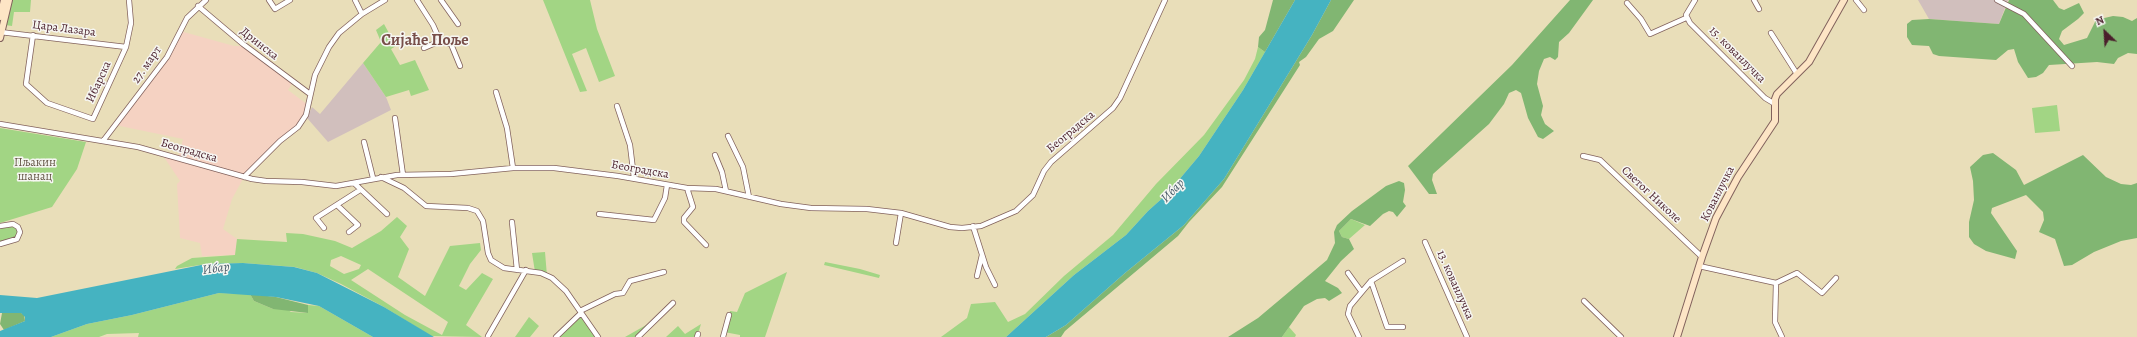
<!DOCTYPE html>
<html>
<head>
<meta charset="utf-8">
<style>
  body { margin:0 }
  #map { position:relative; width:2137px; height:337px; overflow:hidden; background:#e9deb9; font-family:Alegreya,serif }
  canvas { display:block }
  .north { position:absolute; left:2085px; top:12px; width:40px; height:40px; -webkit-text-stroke:3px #f6f6f2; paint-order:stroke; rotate:335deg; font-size:11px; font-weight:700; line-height:16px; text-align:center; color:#4a1f2b }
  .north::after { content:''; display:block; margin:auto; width:14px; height:18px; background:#4a1f2b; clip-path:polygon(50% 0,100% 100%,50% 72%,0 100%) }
</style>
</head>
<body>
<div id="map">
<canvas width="2137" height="337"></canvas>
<div class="north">N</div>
</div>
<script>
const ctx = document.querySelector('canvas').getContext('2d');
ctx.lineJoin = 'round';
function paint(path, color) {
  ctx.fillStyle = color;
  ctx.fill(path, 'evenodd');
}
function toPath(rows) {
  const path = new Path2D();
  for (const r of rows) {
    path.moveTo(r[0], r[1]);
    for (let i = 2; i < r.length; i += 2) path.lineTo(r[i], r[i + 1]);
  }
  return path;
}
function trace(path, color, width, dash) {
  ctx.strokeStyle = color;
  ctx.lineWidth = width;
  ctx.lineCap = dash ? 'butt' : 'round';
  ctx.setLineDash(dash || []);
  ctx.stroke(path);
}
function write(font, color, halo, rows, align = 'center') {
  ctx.font = font + ' Alegreya,serif';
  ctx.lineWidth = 3;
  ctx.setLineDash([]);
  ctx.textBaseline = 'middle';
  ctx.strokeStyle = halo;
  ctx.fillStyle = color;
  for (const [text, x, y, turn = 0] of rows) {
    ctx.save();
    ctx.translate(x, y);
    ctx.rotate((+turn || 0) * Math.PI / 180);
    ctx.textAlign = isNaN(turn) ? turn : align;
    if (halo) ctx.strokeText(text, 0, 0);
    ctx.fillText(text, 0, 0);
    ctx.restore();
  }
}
paint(toPath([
  [180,31,234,46,242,46,293,82,288,90,308,105,306,115,298,127,244,177,232,199,223,229,237,239,235,255,202,256,200,243,180,238,177,184,180,181,162,154,178,159,183,139,115,125,167,57]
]), '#f5d2c2');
paint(toPath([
  [1918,0,2008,0,1999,24,1929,19],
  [363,63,386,97,391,110,328,142,307,118,312,107,320,114]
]), '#d1bfbd');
paint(toPath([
  [12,0,31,0,30,12,14,12,12,26,5,25],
  [543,0,590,0,597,29,615,76,599,82,586,48,572,54,587,91,580,92],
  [384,24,396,46,391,49,400,65,415,60,429,90,411,96,409,90,386,97,363,63,381,42,376,30],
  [1258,47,1265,52,1243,90,1199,156,1167,194,1148,211,1126,235,1074,275,1006,337,941,337,967,318,971,304,995,302,1008,322,1025,314,1064,276,1113,235,1156,184,1204,135,1244,80,1255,59],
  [2057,105,2060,131,2035,133,2032,108],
  [0,128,86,142,77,169,52,207,0,223],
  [397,217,407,226,400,237,409,249,398,277,425,296,450,246,480,243,481,250,470,264,459,286,466,290,482,273,493,279,466,325,482,337,431,336,384,307,341,284,317,273,295,267,243,263,206,264,175,269,177,266,192,258,235,255,237,239,287,242,286,233,303,234,335,241,352,248,381,231],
  [341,256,361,265,359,269,344,274,330,266,331,260],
  [368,269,448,322,442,335,405,315,351,280],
  [1351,219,1365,225,1349,239,1342,237,1339,231],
  [16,225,19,236,0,244,0,226],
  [545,252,547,276,535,272,532,253],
  [825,262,860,269,880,275,879,278,824,265],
  [787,272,765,337,740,337,740,335,724,332,730,311,737,312,745,293],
  [219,293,250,294,254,301,273,309,287,309,291,312,308,313,308,305,319,306,373,337,138,337,139,333,107,334,99,337,51,337,87,324,132,315],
  [581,313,598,337,556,337],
  [529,317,539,326,530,337,515,337],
  [655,320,638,337,625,337],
  [701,324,697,337,666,337,678,326,685,334],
  [1289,327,1296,335,1295,337,1282,337]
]), '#a2d584');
paint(toPath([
  [1273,0,1295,0,1265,52,1258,47,1259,37,1265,30],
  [1331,0,1354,0,1333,31,1319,39,1306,57,1299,62,1300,65,1222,187,1189,222,1178,236,1065,331,1061,337,1046,337,1066,325,1125,273,1184,225,1224,179,1312,35],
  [1570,0,1593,0,1569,33,1559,42,1558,57,1555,60,1550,57,1544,59,1539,71,1537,84,1543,106,1541,115,1545,124,1554,131,1543,139,1538,137,1528,118,1521,93,1516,90,1509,93,1504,104,1489,124,1433,174,1432,180,1437,194,1429,194,1408,166,1512,65],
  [2009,0,2053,0,2059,8,2064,10,2079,3,2084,13,2078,19,2062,31,2059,39,2064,45,2087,38,2096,20,2113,16,2123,17,2132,21,2137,18,2137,54,2128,53,2118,58,2114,64,2097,62,2049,65,2043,73,2036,77,2028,78,2018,62,2014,49,2008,50,1996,60,1939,56,1933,54,1929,46,1912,45,1907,37,1907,24,1912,20,1929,19,1999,24],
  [1993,153,2016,170,2024,185,2083,155,2106,177,2121,184,2131,185,2137,183,2137,238,2121,241,2094,252,2072,265,2064,266,2055,239,2039,232,2044,220,2043,212,2026,195,1992,208,1991,213,2017,251,2015,259,1986,251,1974,244,1969,237,1969,222,1974,200,1973,181,1970,167,1983,155],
  [1399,181,1404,183,1405,190,1403,202,1406,206,1397,217,1393,212,1389,211,1383,214,1370,226,1351,219,1339,231,1342,237,1349,239,1354,249,1341,261,1325,281,1338,288,1342,293,1329,301,1325,298,1317,299,1304,306,1282,337,1228,337,1258,318,1327,260,1335,243,1334,232,1337,225,1352,211,1386,186],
  [250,294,276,297,308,305,308,313,273,309,254,301],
  [2,313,21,313,24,314,25,321,4,330,0,324]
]), '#81b672');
paint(toPath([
  [1295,0,1331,0,1312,35,1224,179,1184,225,1125,273,1066,325,1046,337,1006,337,1074,275,1126,235,1148,211,1167,194,1199,156,1243,90],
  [243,263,294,267,317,273,384,307,434,337,373,337,319,306,276,297,219,293,132,315,87,324,51,337,0,337,0,331,25,321,25,317,21,313,0,313,0,295,37,298,206,264]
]), '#45b3c1');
const street = toPath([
  [269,0,275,9,290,0],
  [355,0,362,14],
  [417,0,433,25,440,41,451,44,460,66],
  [441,0,458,24],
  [1695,0,1686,15,1690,23,1765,98,1775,104],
  [1754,0,1759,9],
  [1856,0,1864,10],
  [1997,0,2024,14,2072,66],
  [1627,3,1641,19,1650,34,1686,18],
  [198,6,243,44,310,94],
  [0,32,126,47],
  [1771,33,1797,74],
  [33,35,26,84,47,103,93,119,126,47,131,23,129,0],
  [424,48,440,41],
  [496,92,507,128,513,168],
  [617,106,630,145,634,178],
  [395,118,403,175],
  [0,124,138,147,252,179,266,181,302,182,336,186,397,175,451,174,513,168,554,168,618,176,687,188,716,189,781,204,811,208,867,209,901,213,950,227,962,228,981,226,1016,211,1033,195,1044,171,1051,162,1113,108,1120,98,1165,0],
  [728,136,743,167,749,197],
  [103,141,167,57,187,18,206,0],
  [364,142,373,178],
  [715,155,722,172,726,191],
  [1583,156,1600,160,1702,257],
  [244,177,280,141,298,127,306,115,315,75,329,47,339,33,362,14,385,0],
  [381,177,404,188,426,206,468,208,477,211,483,221,488,253,491,260,504,268,541,273,552,278,566,291,598,337],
  [354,183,387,214],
  [687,188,693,207,684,218,684,222,706,245],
  [337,205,358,225,349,232],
  [599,214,654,220,665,198,667,185],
  [512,222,517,270],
  [0,226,13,224,18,227,20,232,17,239,0,244],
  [973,226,986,267,995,285],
  [324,228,316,218,360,190],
  [1425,242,1467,337],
  [896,243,901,213],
  [1699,266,1776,283,1775,322,1782,337],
  [1348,273,1361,291],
  [977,276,982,255],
  [1371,281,1387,327,1403,327],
  [1776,283,1797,273,1822,293,1836,278],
  [1584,301,1621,337],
  [580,311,615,294,623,293,630,281,664,272],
  [488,336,526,270],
  [556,337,581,313],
  [638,337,673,303],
  [697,337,698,334],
  [723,337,729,315],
  [1359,337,1348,314,1350,306,1371,281,1403,261]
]);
const secondary = toPath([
  [0,17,4,0],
  [0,38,9,0],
  [1677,337,1702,257,1716,218,1738,177,1775,121,1775,99,1777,94,1809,62,1844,0]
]);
trace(street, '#82625d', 6);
trace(secondary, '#82625d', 8);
trace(street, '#fff', 4.5);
trace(secondary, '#fde5c5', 6);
write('12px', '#4a1f2b', '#f6f6f2', [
  ["Цара Лазара",64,29,7],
  ["Дринска",259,44,38],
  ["15. кованлучка",1737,55,45],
  ["27. март",147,65,-55],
  ["Ибарска",99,82,-65],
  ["Београдска",1071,132,-40],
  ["Београдска",189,151,16],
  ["Београдска",640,170,10],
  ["Кованлучка",1718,194,-63],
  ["Светог Николе",1651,195,43],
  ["13. кованлучка",1455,285,66]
]);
write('12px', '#645646', '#f6f6f2', [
  ["Пљакин",35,163],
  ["шанац",35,177]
]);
write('italic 13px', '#485a67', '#f6f6f2', [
  ["Ибар",1173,191,-46],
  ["Ибар",216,269,-8]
]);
write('bold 16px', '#784f4a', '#f6f6f2', [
  ["Сијаће Поље",425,41]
]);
</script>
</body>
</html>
